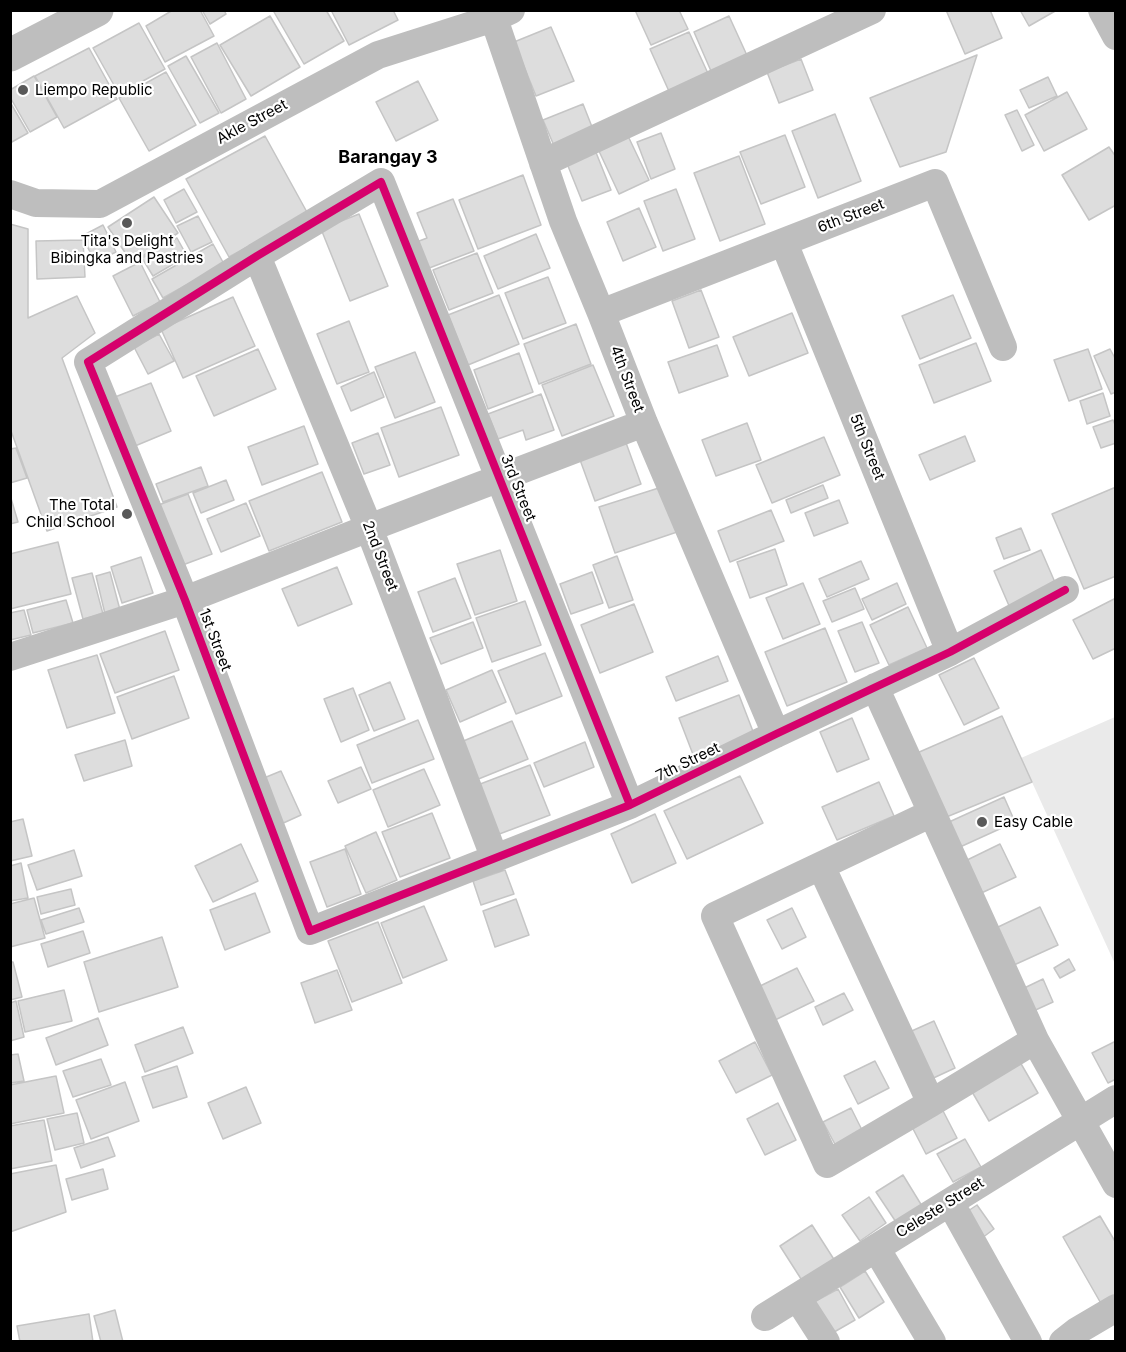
<!DOCTYPE html>
<html>
<head>
<meta charset="utf-8">
<style>
  body { margin:0 }
  #map { position:relative; width:1126px; height:1352px; overflow:hidden; background:#fff; font-family:Inter,sans-serif }
  canvas { display:block }
  .frame { position:absolute; inset:0; border:12px solid #000; pointer-events:none }
</style>
</head>
<body>
<div id="map">
<canvas width="1126" height="1352"></canvas>
<div class="frame"></div>
</div>
<script>
const ctx = document.querySelector('canvas').getContext('2d');
ctx.lineJoin = 'round';
function paint(path, color) {
  ctx.fillStyle = color;
  ctx.fill(path, 'evenodd');
}
function toPath(rows) {
  const path = new Path2D();
  for (const r of rows) {
    path.moveTo(r[0], r[1]);
    for (let i = 2; i < r.length; i += 2) path.lineTo(r[i], r[i + 1]);
  }
  return path;
}
function trace(path, color, width, dash) {
  ctx.strokeStyle = color;
  ctx.lineWidth = width;
  ctx.lineCap = dash ? 'butt' : 'round';
  ctx.setLineDash(dash || []);
  ctx.stroke(path);
}
function write(font, color, halo, rows, align = 'center') {
  ctx.font = font + ' Inter,sans-serif';
  ctx.lineWidth = 4.5;
  ctx.setLineDash([]);
  ctx.textBaseline = 'middle';
  ctx.strokeStyle = halo;
  ctx.fillStyle = color;
  for (const [text, x, y, turn = 0] of rows) {
    ctx.save();
    ctx.translate(x, y);
    ctx.rotate((+turn || 0) * Math.PI / 180);
    ctx.textAlign = isNaN(turn) ? turn : align;
    if (halo) ctx.strokeText(text, 0, 0);
    ctx.fillText(text, 0, 0);
    ctx.restore();
  }
}
paint(toPath([
  [1115,717,1115,964,1021,758]
]), '#eaeaea');
const building = toPath([
  [173,10,200,10,214,36,165,62,146,26,173,10],
  [202,10,224,10,226,14,210,24,202,10],
  [277,10,326,10,344,41,304,64,274,12,277,10],
  [331,10,393,10,398,20,349,45,331,10],
  [635,10,679,10,688,29,651,45,635,10],
  [946,10,990,10,1002,38,965,54,946,10],
  [1020,10,1057,10,1029,26,1020,10],
  [270,16,300,67,251,96,220,45,270,16],
  [729,16,750,62,714,78,694,32,729,16],
  [139,23,165,69,119,94,93,48,139,23],
  [551,27,574,81,536,96,514,42,551,27],
  [689,32,711,80,672,98,650,49,689,32],
  [217,43,246,99,221,113,191,57,217,43],
  [89,48,117,99,64,128,35,76,89,48],
  [977,55,946,152,900,167,870,98,977,55],
  [186,56,219,113,200,123,168,66,186,56],
  [801,59,813,90,779,103,767,72,801,59],
  [166,72,196,125,149,151,119,98,166,72],
  [34,76,57,117,30,132,10,97,10,90,34,76],
  [1048,77,1057,96,1029,108,1020,90,1048,77],
  [418,81,438,120,396,141,376,102,418,81],
  [1067,92,1087,129,1044,151,1025,115,1067,92],
  [10,102,28,133,10,143,10,102],
  [583,104,594,132,555,148,543,120,583,104],
  [1017,110,1034,145,1022,151,1005,115,1017,110],
  [835,114,861,181,818,198,792,131,835,114],
  [661,133,675,169,651,179,637,142,661,133],
  [785,135,805,187,761,204,740,152,785,135],
  [265,136,308,214,229,257,186,179,265,136],
  [628,136,649,180,619,194,598,149,628,136],
  [1109,147,1116,157,1116,205,1089,220,1062,175,1109,147],
  [595,150,611,190,582,201,566,161,595,150],
  [739,156,765,224,720,241,694,173,739,156],
  [523,175,541,225,478,249,459,200,523,175],
  [184,189,197,212,176,223,164,200,184,189],
  [676,189,695,239,663,251,644,201,676,189],
  [154,197,178,233,132,263,108,227,154,197],
  [453,199,474,251,424,270,414,243,427,238,417,213,453,199],
  [639,208,656,247,623,261,607,222,639,208],
  [359,214,388,286,350,301,321,229,359,214],
  [198,216,212,242,191,252,177,226,198,216],
  [10,224,28,229,28,318,77,296,95,333,62,358,117,507,47,531,10,428,10,224],
  [103,225,116,252,95,262,82,236,103,225],
  [536,234,550,268,498,289,484,256,536,234],
  [177,238,187,256,153,276,142,258,177,238],
  [83,240,85,277,37,279,36,241,83,240],
  [213,244,224,264,163,298,152,279,213,244],
  [477,253,493,293,449,310,433,270,477,253],
  [140,262,160,302,133,316,113,276,140,262],
  [548,277,566,323,523,339,505,293,548,277],
  [701,290,719,337,689,348,672,301,701,290],
  [499,295,519,344,468,365,448,315,499,295],
  [953,295,971,338,920,359,902,316,953,295],
  [233,297,255,346,183,378,161,329,233,297],
  [792,313,808,353,749,376,733,337,792,313],
  [349,321,369,372,337,384,317,334,349,321],
  [576,324,591,364,539,384,524,344,576,324],
  [159,334,174,361,148,374,134,347,159,334],
  [976,343,991,381,934,403,919,365,976,343],
  [717,345,728,376,679,393,668,362,717,345],
  [258,349,276,389,214,416,196,376,258,349],
  [1088,349,1102,389,1069,401,1054,360,1088,349],
  [1110,349,1116,360,1116,392,1111,394,1094,356,1110,349],
  [415,352,435,402,395,418,375,367,415,352],
  [519,353,533,392,488,409,474,370,519,353],
  [593,365,614,416,562,436,542,385,593,365],
  [374,372,384,397,351,411,341,387,374,372],
  [151,383,171,431,135,446,115,397,151,383],
  [1103,393,1110,416,1087,424,1080,401,1103,393],
  [541,394,554,430,526,440,523,430,498,439,488,414,541,394],
  [441,407,459,455,399,477,381,428,441,407],
  [1113,420,1116,427,1116,443,1101,448,1093,427,1113,420],
  [747,423,761,460,716,476,702,440,747,423],
  [304,426,318,464,262,485,248,447,304,426],
  [378,433,390,465,364,474,352,443,378,433],
  [965,436,975,461,930,480,919,455,965,436],
  [824,437,840,475,772,503,756,465,824,437],
  [625,440,641,484,595,501,579,457,625,440],
  [16,448,27,478,10,483,10,449,16,448],
  [201,467,208,486,163,502,156,484,201,467],
  [322,472,342,522,269,551,249,501,322,472],
  [226,480,234,500,201,513,193,493,226,480],
  [823,485,828,498,791,513,786,500,823,485],
  [665,486,680,531,615,553,599,507,665,486],
  [1116,487,1116,576,1084,589,1052,514,1116,487],
  [188,494,212,554,180,566,156,506,188,494],
  [10,495,18,522,10,524,10,495],
  [839,500,848,523,814,536,805,513,839,500],
  [246,503,260,536,221,552,207,519,246,503],
  [771,510,784,541,730,562,718,531,771,510],
  [1021,528,1030,550,1004,559,996,538,1021,528],
  [58,542,71,594,10,609,10,554,58,542],
  [775,549,787,585,750,598,737,562,775,549],
  [500,550,517,601,475,615,457,564,500,550],
  [1041,550,1057,587,1010,608,994,571,1041,550],
  [617,556,633,600,609,608,593,565,617,556],
  [141,557,153,593,122,603,111,567,141,557],
  [861,561,869,579,827,597,819,579,861,561],
  [337,567,352,604,298,626,282,589,337,567],
  [110,572,120,610,105,614,96,576,110,572],
  [592,572,603,603,571,614,560,584,592,572],
  [92,573,103,614,83,619,72,578,92,573],
  [455,578,471,618,433,632,418,592,455,578],
  [803,583,820,624,783,639,766,598,803,583],
  [897,583,906,604,872,620,862,599,897,583],
  [855,588,864,609,832,622,823,601,855,588],
  [1116,598,1116,648,1093,659,1073,620,1116,598],
  [66,600,73,623,33,633,27,610,66,600],
  [525,601,541,645,492,662,476,618,525,601],
  [634,604,653,652,600,673,581,625,634,604],
  [908,607,927,648,889,665,870,625,908,607],
  [24,610,31,635,10,640,10,613,24,610],
  [473,622,483,648,441,664,430,638,473,622],
  [862,622,879,663,855,672,838,631,862,622],
  [825,628,847,682,787,706,765,652,825,628],
  [165,631,179,670,115,693,100,654,165,631],
  [545,653,562,696,516,714,498,671,545,653],
  [97,655,115,713,67,728,48,670,97,655],
  [718,656,728,681,676,701,666,677,718,656],
  [974,658,999,708,964,725,939,675,974,658],
  [492,670,506,702,460,722,446,690,492,670],
  [174,676,189,718,132,739,117,697,174,676],
  [390,682,405,719,374,731,359,695,390,682],
  [353,688,369,730,341,742,324,699,353,688],
  [739,695,754,734,694,757,679,718,739,695],
  [1002,716,1032,782,944,818,917,753,1002,716],
  [852,718,869,759,837,772,820,732,852,718],
  [418,720,434,759,372,783,357,745,418,720],
  [512,721,528,759,471,782,456,744,512,721],
  [125,740,132,766,84,781,75,755,125,740],
  [585,742,594,767,544,787,534,763,585,742],
  [530,765,550,815,494,836,475,786,530,765],
  [361,767,371,789,338,803,328,781,361,767],
  [424,769,440,805,388,827,373,790,424,769],
  [281,771,301,815,279,825,259,780,281,771],
  [740,776,763,823,687,859,664,811,740,776],
  [879,782,894,816,837,840,822,807,879,782],
  [1004,797,1015,822,960,847,949,822,1004,797],
  [432,813,450,858,400,877,382,832,432,813],
  [655,814,676,863,632,883,611,834,655,814],
  [23,819,32,856,10,861,10,822,23,819],
  [376,832,397,880,366,893,345,846,376,832],
  [241,844,258,881,213,902,195,866,241,844],
  [1000,844,1016,877,977,895,961,863,1000,844],
  [345,849,361,894,327,907,310,862,345,849],
  [74,850,82,876,37,890,28,865,74,850],
  [21,863,28,898,10,901,10,866,21,863],
  [505,870,514,894,481,905,473,881,505,870],
  [71,889,75,905,41,914,37,897,71,889],
  [255,893,270,932,225,950,210,910,255,893],
  [34,898,45,938,10,947,10,904,34,898],
  [516,899,529,935,495,947,483,911,516,899],
  [424,906,447,960,403,978,381,923,424,906],
  [1040,907,1058,945,1014,965,996,928,1040,907],
  [79,908,84,922,46,934,41,920,79,908],
  [792,908,806,937,782,949,767,920,792,908],
  [378,922,402,983,352,1002,328,941,378,922],
  [83,931,90,953,48,967,41,944,83,931],
  [162,937,178,987,99,1012,84,962,162,937],
  [1069,959,1075,970,1060,978,1054,968,1069,959],
  [10,962,13,962,22,997,10,1000,10,962],
  [797,968,814,1001,773,1021,756,988,797,968],
  [337,970,352,1010,315,1023,301,983,337,970],
  [1043,979,1053,1002,1029,1013,1018,991,1043,979],
  [64,990,72,1021,25,1032,18,1001,64,990],
  [844,993,853,1010,823,1025,815,1007,844,993],
  [16,1001,24,1037,10,1041,10,1003,16,1001],
  [98,1018,108,1045,56,1065,46,1038,98,1018],
  [934,1021,955,1068,927,1081,905,1034,934,1021],
  [183,1027,193,1053,145,1072,135,1045,183,1027],
  [1116,1041,1116,1079,1108,1083,1092,1053,1116,1041],
  [755,1042,772,1075,736,1093,719,1061,755,1042],
  [18,1054,24,1081,10,1083,10,1055,18,1054],
  [101,1059,111,1085,73,1097,63,1071,101,1059],
  [875,1061,889,1088,858,1104,844,1076,875,1061],
  [1020,1062,1038,1093,989,1121,971,1090,1020,1062],
  [177,1066,187,1097,153,1108,142,1077,177,1066],
  [56,1076,64,1113,10,1124,10,1085,56,1076],
  [125,1082,139,1121,91,1139,76,1100,125,1082],
  [246,1087,261,1123,223,1139,208,1103,246,1087],
  [778,1103,796,1140,765,1155,747,1119,778,1103],
  [941,1107,957,1138,926,1154,910,1123,941,1107],
  [851,1108,864,1134,837,1148,823,1122,851,1108],
  [77,1113,84,1143,55,1150,47,1119,77,1113],
  [44,1120,52,1161,10,1169,10,1126,44,1120],
  [108,1137,115,1156,81,1168,74,1148,108,1137],
  [965,1139,981,1167,953,1182,937,1154,965,1139],
  [56,1165,66,1212,10,1232,10,1174,56,1165],
  [103,1169,108,1189,72,1200,66,1179,103,1169],
  [903,1175,922,1206,896,1222,876,1192,903,1175],
  [869,1197,886,1223,860,1241,842,1215,869,1197],
  [977,1205,994,1229,982,1238,965,1213,977,1205],
  [1100,1216,1116,1243,1116,1300,1103,1307,1063,1237,1100,1216],
  [812,1225,835,1261,803,1282,780,1246,812,1225],
  [865,1271,884,1302,859,1318,840,1287,865,1271],
  [838,1289,855,1320,829,1335,812,1303,838,1289],
  [115,1310,123,1342,101,1342,94,1316,115,1310],
  [89,1314,93,1342,20,1342,17,1326,89,1314]
]);
paint(building, '#ddd');
trace(building, '#c5c5c5', 1.5);
trace(toPath([
  [491,10,563,221,601,313,644,423,776,734],
  [1102,10,1116,36],
  [543,163,872,10],
  [10,194,36,203,100,204,378,55,494,18,511,10],
  [784,243,950,652],
  [257,256,369,528,495,859],
  [601,313,935,183,1003,347],
  [10,657,185,600,369,528,644,423],
  [875,687,1035,1040,1116,1184],
  [630,805,381,182,257,256,88,362,185,600,310,931,630,805,776,734,950,652,1065,590],
  [932,813,715,916,827,1164,931,1103,1035,1040],
  [821,866,931,1103],
  [950,1202,1028,1342],
  [876,1248,932,1342],
  [797,1297,826,1342],
  [765,1317,1116,1099],
  [1063,1342,1077,1331,1116,1308]
]), '#bebebe', 28);
trace(toPath([
  [10,55,97,10]
]), '#bebebe', 33);
trace(toPath([
  [630,805,381,182,257,256,88,362,185,600,310,931,630,805,776,734,950,652,1065,590]
]), '#d6006c', 8);
for (const [x, y, r, color] of [
  [23,90,6,"#595959"],
  [127,223,6,"#595959"],
  [127,514,6,"#595959"],
  [982,822,6,"#595959"]
]) {
  const dot = new Path2D();
  dot.arc(x, y, r, 0, 2 * Math.PI);
  ctx.fillStyle = color;
  ctx.fill(dot);
  trace(dot, '#fff', 2);
}
write('15px', '#000', '#fff', [
  ["Liempo Republic",35,90],
  ["Tita's Delight",127,241,"center"],
  ["Bibingka and Pastries",127,258,"center"],
  ["The Total",115,505,"right"],
  ["Child School",115,522,"right"],
  ["Easy Cable",994,822]
], 'left');
write('15px', '#000', '#fff', [
  ["Akle Street",252,122,-28],
  ["6th Street",851,216,-21],
  ["4th Street",627,379,69],
  ["5th Street",867,447,68],
  ["3rd Street",518,488,68],
  ["2nd Street",380,556,69],
  ["1st Street",215,640,69],
  ["7th Street",688,762,-26],
  ["Celeste Street",940,1208,-32]
]);
write('bold 18px', '#000', '#fff', [
  ["Barangay 3",388,158]
]);
</script>
</body>
</html>
